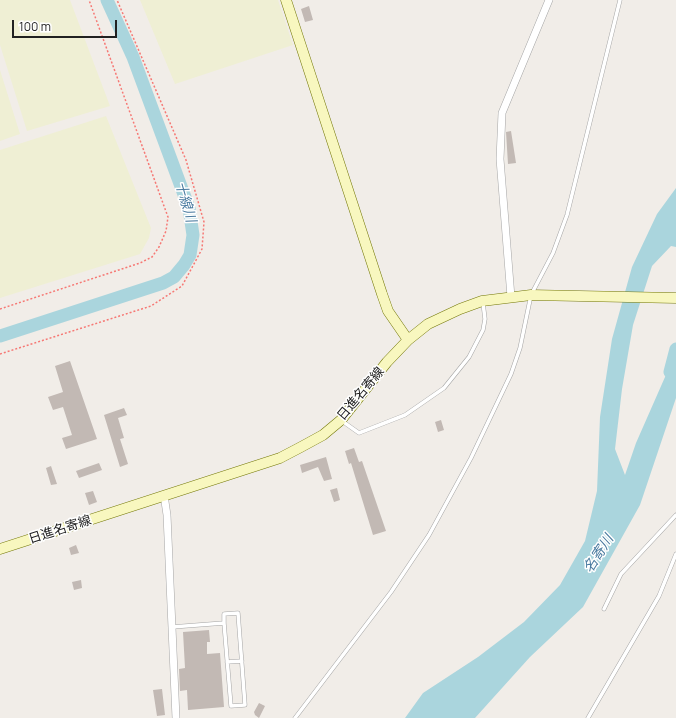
<!DOCTYPE html>
<html>
<head>
<meta charset="utf-8">
<style>
  body { margin:0 }
  #map { position:relative; width:676px; height:718px; overflow:hidden; background:#f1ede8; font-family:Manrope,sans-serif }
  canvas { display:block }
  .scale { position:absolute; left:12px; top:20px; width:105px; height:18px; box-sizing:border-box; border:2px solid #212121; border-top:0; padding-left:5px; font-size:12px; line-height:14px; white-space:nowrap; color:#212121; -webkit-text-stroke:3px #fff; paint-order:stroke }
</style>
</head>
<body>
<div id="map">
<canvas width="676" height="718"></canvas>
<div class="scale">100 m</div>
</div>
<script>
const ctx = document.querySelector('canvas').getContext('2d');
ctx.lineJoin = 'round';
function paint(path, color) {
  ctx.fillStyle = color;
  ctx.fill(path, 'evenodd');
}
function toPath(rows) {
  const path = new Path2D();
  for (const r of rows) {
    path.moveTo(r[0], r[1]);
    for (let i = 2; i < r.length; i += 2) path.lineTo(r[i], r[i + 1]);
  }
  return path;
}
function trace(path, color, width, dash) {
  ctx.strokeStyle = color;
  ctx.lineWidth = width;
  ctx.lineCap = dash ? 'butt' : 'round';
  ctx.setLineDash(dash || []);
  ctx.stroke(path);
}
function write(font, color, halo, rows, align = 'center') {
  ctx.font = font + ' Manrope,"Noto Sans JP",sans-serif';
  ctx.lineWidth = 3;
  ctx.setLineDash([]);
  ctx.textBaseline = 'middle';
  ctx.strokeStyle = halo;
  ctx.fillStyle = color;
  for (const [text, x, y, turn = 0] of rows) {
    ctx.save();
    ctx.translate(x, y);
    ctx.rotate((+turn || 0) * Math.PI / 180);
    ctx.textAlign = isNaN(turn) ? turn : align;
    if (halo) ctx.strokeText(text, 0, 0);
    ctx.fillText(text, 0, 0);
    ctx.restore();
  }
}
paint(toPath([
  [0,0,70,0,110,106,27,131,0,45],
  [140,0,278,0,293,45,175,84],
  [0,70,20,134,0,141],
  [106,116,151,228,149,238,140,254,0,298,0,150]
]), '#efefd4');
paint(toPath([
  [676,188,676,247,671,246,652,266,633,325,622,389,615,449,625,475,636,443,676,352,676,398,640,505,583,607,530,657,475,718,405,718,423,693,478,657,524,622,560,585,585,541,597,491,600,417,612,339,632,267,657,214]
]), '#aad5dd');
trace(toPath([
  [0,336,163,283,174,277,184,265,190,255,193,235,189,208,133,57,107,0],
  [670,372,676,349]
]), '#aad5dd', 13);
paint(toPath([
  [309,6,313,20,305,22,301,9],
  [511,131,516,163,508,164,506,132],
  [70,361,97,439,66,449,62,438,72,435,63,407,53,410,48,397,63,392,55,366],
  [124,408,127,415,118,418,124,438,120,439,128,464,120,467,104,415],
  [441,420,444,430,438,432,435,422],
  [354,448,359,462,362,461,386,531,373,535,351,463,349,464,345,451],
  [326,457,332,479,324,481,318,467,302,473,300,465],
  [99,463,102,470,79,478,76,471],
  [51,466,57,484,51,485,46,468],
  [337,488,340,500,334,502,330,490],
  [93,491,97,502,89,505,85,493],
  [76,545,79,553,71,555,69,548],
  [81,580,82,588,74,590,72,582],
  [209,630,210,642,207,642,207,654,220,653,224,707,188,710,187,690,180,691,179,669,185,668,183,632],
  [162,689,165,715,157,716,153,690],
  [259,703,265,706,259,718,255,715,254,712]
]), '#c2b9b4');
const lane = toPath([
  [342,421,359,433,405,415,444,388,469,357,483,330,485,319,483,303],
  [604,609,621,574,676,515],
  [172,627,224,623,231,706,245,705,238,613,224,614,224,623],
  [227,662,242,661],
  [295,718,391,592,429,535,471,458,511,374,520,348,531,295,553,253,567,215,620,0],
  [588,718,659,596,676,554]
]);
const street = toPath([
  [511,297,500,159,502,113,549,0],
  [164,495,167,515,176,718]
]);
const secondary = toPath([
  [286,0,382,294,388,311,408,340],
  [0,549,280,458,301,447,323,435,341,420,387,362,408,340,428,324,460,309,482,301,531,295,676,298]
]);
trace(lane, '#a5a5a5', 4.5);
trace(street, '#a5a5a5', 8);
trace(secondary, '#737708', 11);
trace(toPath([
  [0,309,140,263,152,257,159,247,166,231,168,217,89,0],
  [0,354,151,306,182,286,202,249,204,222,186,160,117,0]
]), '#f67874', 1.5, [2, 2]);
trace(lane, '#fff', 3.5);
trace(street, '#fff', 7);
trace(secondary, '#f8f7bf', 10);
write('13px', '#212121', '#fff', [
  ["日進名寄線",361,394,-50],
  ["日進名寄線",60,530,-18]
]);
write('italic 14px', '#497a9f', '#fff', [
  ["十線川",185,202,74],
  ["名寄川",599,554,-57]
]);
</script>
</body>
</html>
